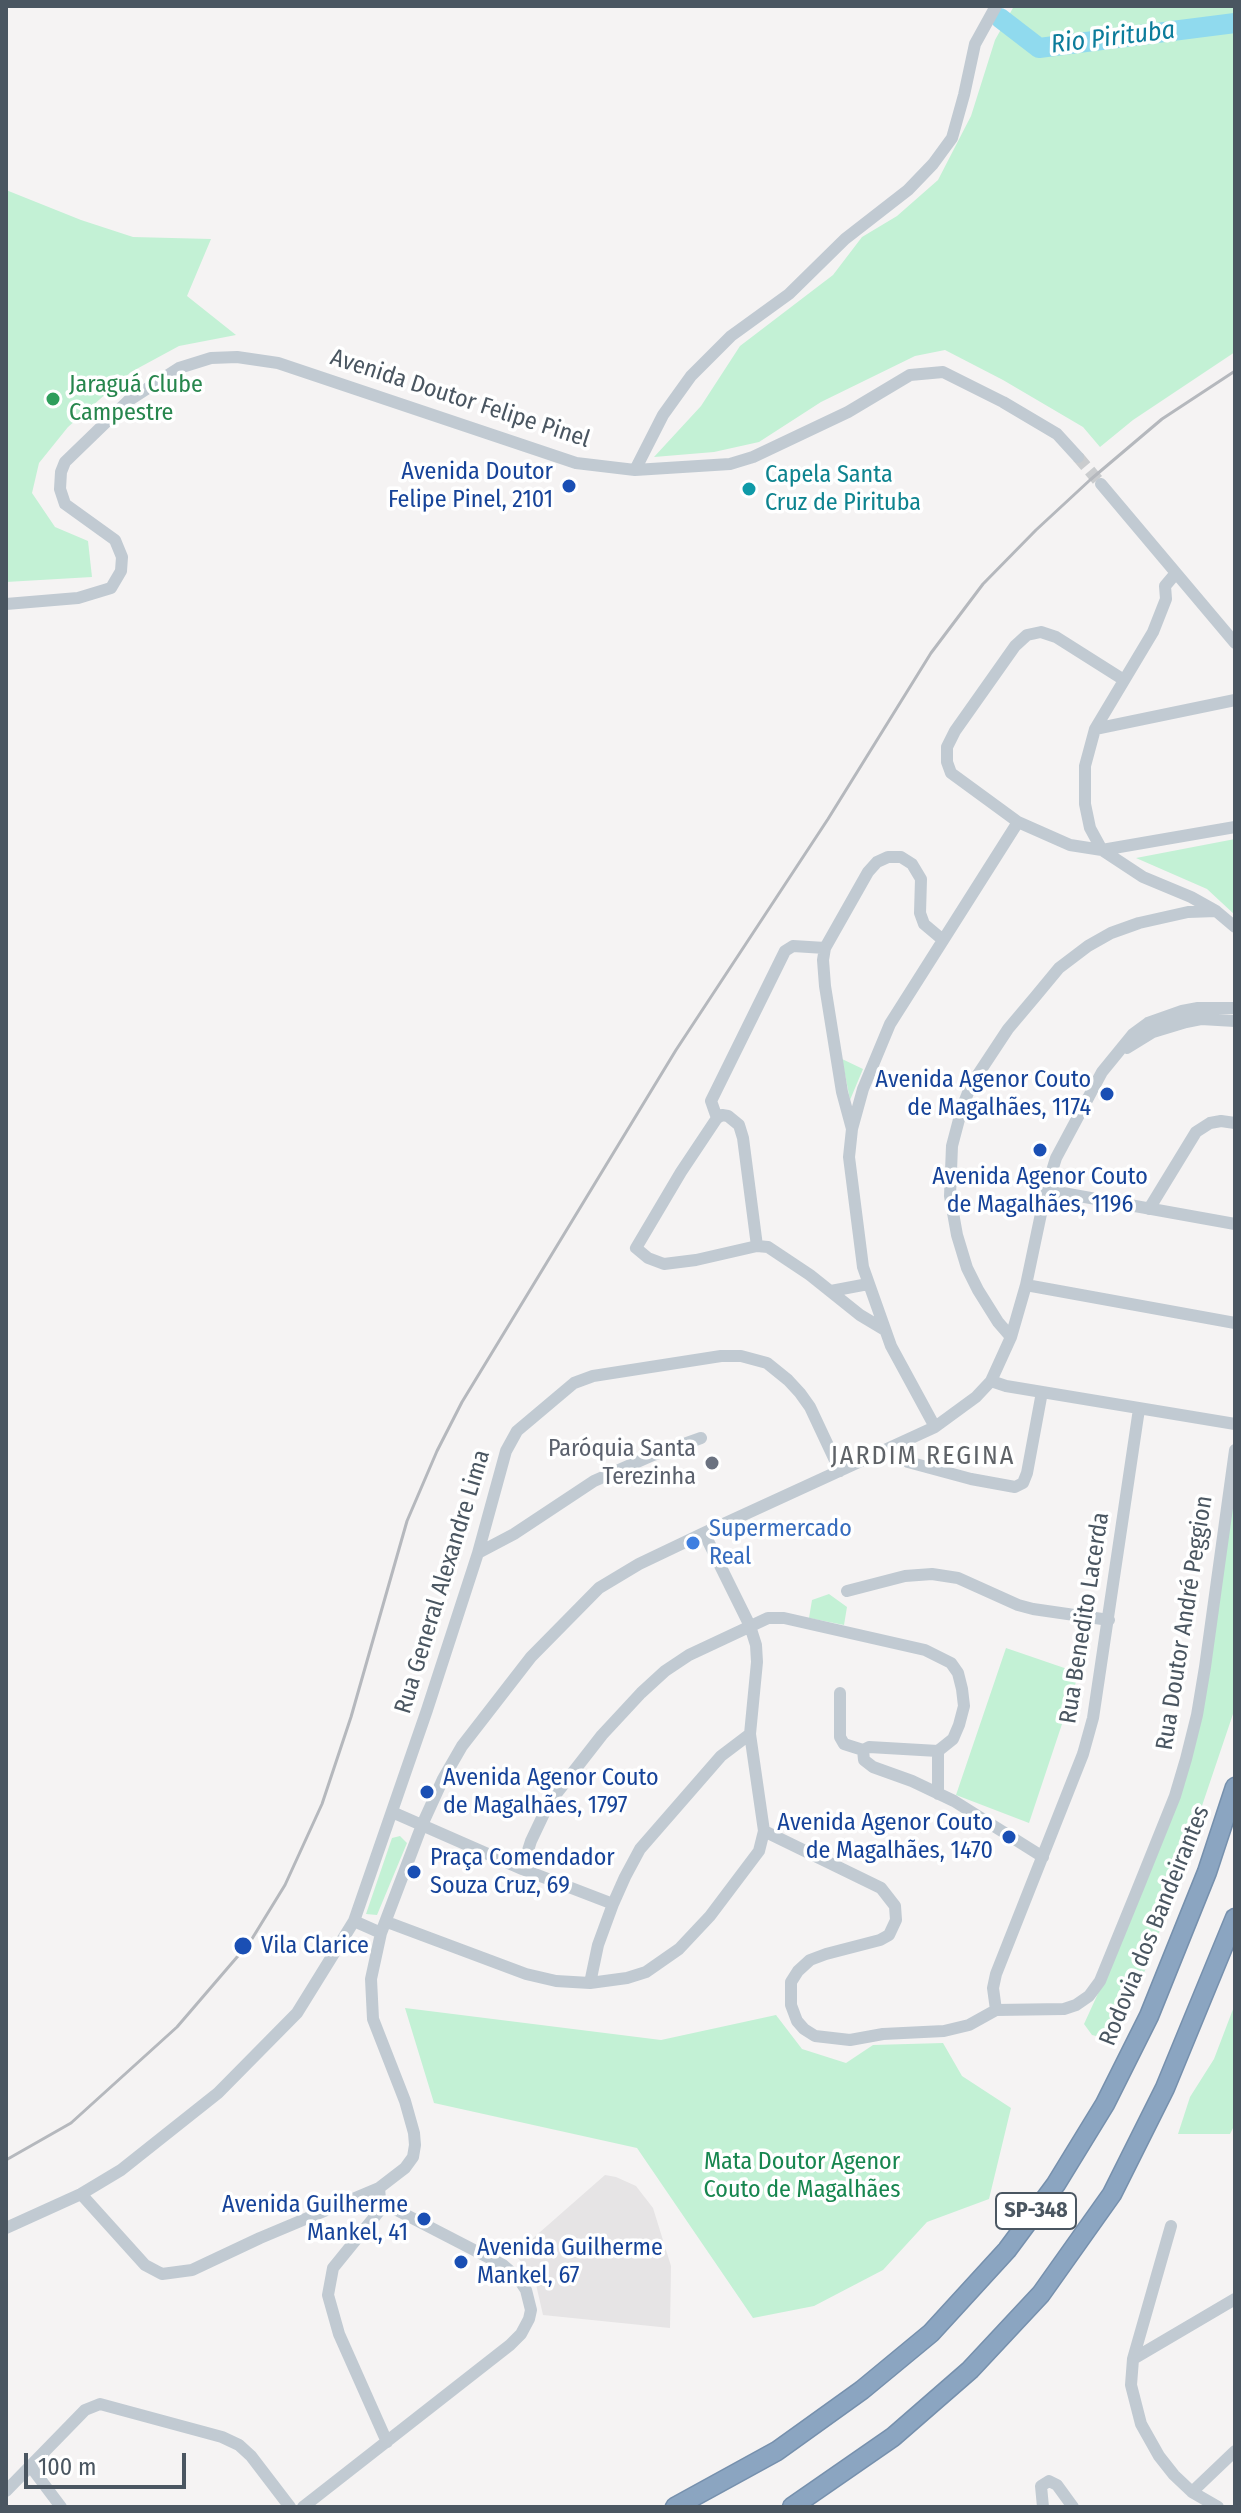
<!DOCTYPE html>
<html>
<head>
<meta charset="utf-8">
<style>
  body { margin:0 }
  #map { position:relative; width:1241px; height:2513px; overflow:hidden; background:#f5f3f3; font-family:"Fira Sans Condensed",sans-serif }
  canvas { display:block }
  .frame { position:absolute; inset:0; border:8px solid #4a5661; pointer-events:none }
  .scale { position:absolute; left:24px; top:2453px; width:162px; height:36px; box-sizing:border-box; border:4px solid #4a5661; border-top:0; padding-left:10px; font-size:24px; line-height:28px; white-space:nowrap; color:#4a5661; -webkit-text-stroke:6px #fff; paint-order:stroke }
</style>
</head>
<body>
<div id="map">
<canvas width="1241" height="2513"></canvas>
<div class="frame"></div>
<div class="scale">100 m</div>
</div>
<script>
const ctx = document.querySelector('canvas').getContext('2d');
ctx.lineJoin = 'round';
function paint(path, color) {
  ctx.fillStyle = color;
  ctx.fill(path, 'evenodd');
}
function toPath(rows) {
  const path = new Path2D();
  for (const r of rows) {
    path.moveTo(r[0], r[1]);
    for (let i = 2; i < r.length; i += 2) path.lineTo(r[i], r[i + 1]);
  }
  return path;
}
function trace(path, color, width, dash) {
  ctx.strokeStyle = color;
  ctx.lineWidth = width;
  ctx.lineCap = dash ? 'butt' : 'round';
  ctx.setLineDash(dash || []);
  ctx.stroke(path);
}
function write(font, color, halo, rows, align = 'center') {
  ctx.font = font + ' "Fira Sans Condensed",sans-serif';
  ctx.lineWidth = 7;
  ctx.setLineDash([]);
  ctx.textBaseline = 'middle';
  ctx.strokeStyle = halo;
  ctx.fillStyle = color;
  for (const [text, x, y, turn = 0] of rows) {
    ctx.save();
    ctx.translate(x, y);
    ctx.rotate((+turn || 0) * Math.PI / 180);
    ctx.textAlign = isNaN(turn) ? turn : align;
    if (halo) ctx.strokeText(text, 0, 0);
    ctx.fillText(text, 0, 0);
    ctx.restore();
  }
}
paint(toPath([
  [605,2175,616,2177,636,2186,653,2208,671,2266,670,2328,543,2315,535,2280,515,2254]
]), '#e6e4e5');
paint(toPath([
  [1014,6,1235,6,1235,352,1133,420,1100,447,1083,427,1003,380,945,350,915,356,821,402,759,442,714,452,654,457,701,406,740,346,833,275,862,237,897,216,938,180,971,116,995,40],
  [6,190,81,220,133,237,211,239,187,296,236,335,179,346,131,372,68,427,39,463,32,493,55,527,88,541,92,577,6,582],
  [1235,839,1235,915,1207,889,1136,858],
  [842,1059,863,1069,850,1100],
  [1235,1483,1235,1708,1153,1951,1118,2035,1108,2039,1092,2035,1084,2024,1106,1976,1179,1798],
  [829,1594,847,1607,844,1625,809,1618,812,1600],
  [1006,1648,1079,1673,1029,1823,956,1795],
  [400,1836,407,1843,377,1915,366,1914,392,1838],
  [1235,2004,1235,2124,1230,2134,1178,2134,1190,2097,1214,2059],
  [405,2008,661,2040,776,2015,802,2049,846,2063,873,2045,943,2043,962,2076,1011,2108,989,2199,927,2222,883,2270,814,2306,753,2318,637,2148,434,2103]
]), '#c3f1d5');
trace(toPath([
  [1000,18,1039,48,1235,23]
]), '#90daee', 20);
trace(toPath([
  [1078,457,1101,484]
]), '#caccce', 12, [12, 6]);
const highway = toPath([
  [675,2507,777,2451,862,2390,931,2333,1007,2250,1056,2184,1105,2104,1149,2016,1207,1872,1235,1787],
  [792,2507,893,2437,970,2370,1041,2294,1112,2194,1165,2088,1235,1918]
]);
trace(highway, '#7690ad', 21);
trace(toPath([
  [635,470,663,415,691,376,731,336,789,294,845,239,908,190,933,164,952,138,964,95,975,44,996,6],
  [1101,484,1176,573,1165,586,1166,599,1153,632,1095,729,1085,766,1085,804,1090,828,1102,850,1143,877,1191,897,1216,911,1235,927],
  [1176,573,1235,643],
  [6,604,78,598,111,588,121,571,122,557,115,540,65,504,60,489,61,472,65,462,128,401,179,368,211,358,237,357,278,363,576,463,635,470,730,464,753,457,848,412,910,375,943,372,1003,402,1057,434,1078,457],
  [1124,680,1056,637,1041,632,1027,635,1015,646,955,731,947,747,947,762,951,773,1018,822,1070,845,1102,850,1235,827],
  [1095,729,1235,700],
  [1127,1048,1153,1032,1186,1022,1201,1019,1235,1021],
  [717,1118,711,1101,785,951,793,946,825,948],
  [852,1129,842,1092,825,986,823,960,825,948,868,872,877,862,888,857,901,857,912,864,921,879,920,913,924,924,943,940],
  [1046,1190,1235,1224],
  [1149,1209,1196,1132,1210,1123,1221,1121,1235,1123],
  [757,1246,743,1138,739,1125,728,1116,722,1115,717,1118,681,1172,636,1248,648,1258,664,1264,696,1260,757,1246,768,1247,810,1275,860,1315,885,1330],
  [1026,1285,1235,1323],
  [831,1291,868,1284],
  [1011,1337,998,1322,978,1290,967,1268,957,1235,950,1196,952,1146,962,1108,971,1085,1008,1029,1035,997,1059,968,1088,946,1111,933,1139,923,1188,912,1216,911],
  [991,1381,1006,1386,1235,1424],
  [935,1427,891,1346,863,1267,849,1157,852,1129,863,1089,890,1024,1018,822],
  [890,1450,908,1462,971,1479,1015,1487,1023,1483,1027,1473,1042,1392],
  [478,1553,514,1534,594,1481,653,1455,701,1438],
  [847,1591,905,1576,932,1574,958,1578,1018,1605,1033,1609,1109,1620],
  [840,1693,840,1737,844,1744,863,1750],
  [938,1794,938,1751],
  [392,1812,522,1869,613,1904],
  [764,1831,881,1888,895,1906,896,1920,889,1935,880,1940,826,1954,810,1960,798,1971,791,1982,791,2005,797,2021,804,2029,815,2036,850,2040,883,2034,944,2031,969,2025,996,2010,1064,2009,1076,2005,1089,1996,1100,1981,1138,1888,1175,1796,1186,1759,1197,1715,1205,1667,1235,1450],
  [522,1869,531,1841,549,1803,602,1735,641,1693,665,1671,689,1655,768,1618,784,1618,925,1650,951,1663,958,1673,962,1689,964,1706,959,1725,953,1739,938,1751,869,1747,863,1750,864,1760,873,1767,912,1781,954,1801,1043,1857],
  [354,1921,381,1933],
  [387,1922,526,1974,556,1981,590,1983,627,1978,646,1972,679,1949,710,1916,759,1851,764,1831,750,1734,757,1662,756,1645,750,1626,704,1533],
  [590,1983,598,1945,613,1904,625,1877,640,1849,721,1756,750,1734],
  [996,2010,993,1988,996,1974,1083,1754,1093,1718,1139,1409],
  [81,2194,145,2265,162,2274,192,2270,260,2238,379,2188],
  [385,2204,380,2199,379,2188,405,2168,413,2157,415,2145,414,2133,405,2101,373,2019,371,1979,381,1933,422,1825,443,1779,462,1746,531,1657,599,1588,639,1564,704,1533,935,1427,976,1397,991,1381,1011,1337,1026,1285,1046,1190,1056,1158,1102,1072,1133,1034,1148,1023,1182,1011,1198,1008,1235,1008],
  [385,2204,333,2268,328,2295,339,2334,387,2442],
  [1171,2226,1133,2359,1131,2385,1141,2424,1159,2456,1174,2475,1192,2492,1218,2507],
  [6,2228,81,2194,121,2170,218,2093,297,2013,354,1921,427,1710,478,1553,506,1451,517,1431,574,1383,593,1376,721,1356,741,1356,767,1363,788,1380,800,1393,810,1407,840,1471],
  [1133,2359,1235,2299],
  [31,2467,61,2507],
  [6,2491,85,2410,100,2404,222,2437,239,2445,251,2456,290,2507],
  [1192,2492,1235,2451],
  [303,2507,510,2345,521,2334,529,2319,531,2310,526,2290,518,2278,503,2265,385,2204],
  [1043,2507,1041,2486,1049,2481,1057,2485,1073,2507]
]), '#c1cad2', 12);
trace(highway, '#8ba5c1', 18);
trace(toPath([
  [6,2160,71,2123,177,2027,250,1942,285,1885,322,1804,351,1717,407,1521,437,1451,462,1402,676,1050,828,819,931,653,983,584,1036,530,1090,480,1162,419,1235,371]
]), '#b5b8bd', 3);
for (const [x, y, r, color] of [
  [53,399,8,"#2e9e5b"],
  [569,486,8,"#1a4fb4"],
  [749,489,8,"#0f9aa8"],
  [1107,1094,8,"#1a4fb4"],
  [1040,1150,8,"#1a4fb4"],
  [712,1463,8,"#6b7280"],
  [693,1543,8,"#3f7fe0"],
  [427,1792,8,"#1a4fb4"],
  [1009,1837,8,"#1a4fb4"],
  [414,1872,8,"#1a4fb4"],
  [243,1946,10,"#1a4fb4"],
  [424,2219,8,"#1a4fb4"],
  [461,2262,8,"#1a4fb4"]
]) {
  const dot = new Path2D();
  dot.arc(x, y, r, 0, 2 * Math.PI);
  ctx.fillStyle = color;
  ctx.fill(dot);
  trace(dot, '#fff', 3);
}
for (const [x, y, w] of [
  [1036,2211,80]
]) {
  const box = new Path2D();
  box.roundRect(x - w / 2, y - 18, w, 36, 6);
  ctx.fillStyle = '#fff';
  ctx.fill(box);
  trace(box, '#4a5661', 2);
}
write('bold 22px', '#4a5661', null, [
  ["SP-348",1036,2211]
]);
write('24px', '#27864d', '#fff', [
  ["Jaraguá Clube",69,385],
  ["Campestre",69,413]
], 'left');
write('24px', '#4a5661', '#fff', [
  ["Avenida Doutor Felipe Pinel",460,399,18],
  ["Rua General Alexandre Lima",443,1582,-73],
  ["Rua Benedito Lacerda",1085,1618,-81],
  ["Rua Doutor André Peggion",1185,1623,-81],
  ["Rodovia dos Bandeirantes",1155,1926,-68]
]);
write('24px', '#164399', '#fff', [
  ["Avenida Doutor",553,472],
  ["Felipe Pinel, 2101",553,500],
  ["Avenida Agenor Couto",1091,1080],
  ["de Magalhães, 1174",1091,1108],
  ["Avenida Agenor Couto",1040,1177,"center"],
  ["de Magalhães, 1196",1040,1205,"center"],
  ["Avenida Agenor Couto",443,1778,"left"],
  ["de Magalhães, 1797",443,1806,"left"],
  ["Avenida Agenor Couto",993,1823],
  ["de Magalhães, 1470",993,1851],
  ["Praça Comendador",430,1858,"left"],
  ["Souza Cruz, 69",430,1886,"left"],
  ["Vila Clarice",261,1946,"left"],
  ["Avenida Guilherme",408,2205],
  ["Mankel, 41",408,2233],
  ["Avenida Guilherme",477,2248,"left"],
  ["Mankel, 67",477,2276,"left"]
], 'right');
write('24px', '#0d838f', '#fff', [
  ["Capela Santa",765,475],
  ["Cruz de Pirituba",765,503]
], 'left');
write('24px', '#5b616d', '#fff', [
  ["Paróquia Santa",696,1449],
  ["Terezinha",696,1477]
], 'right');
write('24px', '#366cbe', '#fff', [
  ["Supermercado",709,1529],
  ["Real",709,1557]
], 'left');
write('24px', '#17864f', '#fff', [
  ["Mata Doutor Agenor",802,2162],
  ["Couto de Magalhães",802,2190]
]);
write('italic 26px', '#0c7c9b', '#fff', [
  ["Rio Pirituba",1113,38,-7]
]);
ctx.letterSpacing = '2px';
write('26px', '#5f6368', '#fff', [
  ["JARDIM REGINA",923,1457]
]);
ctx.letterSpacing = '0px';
</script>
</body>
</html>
